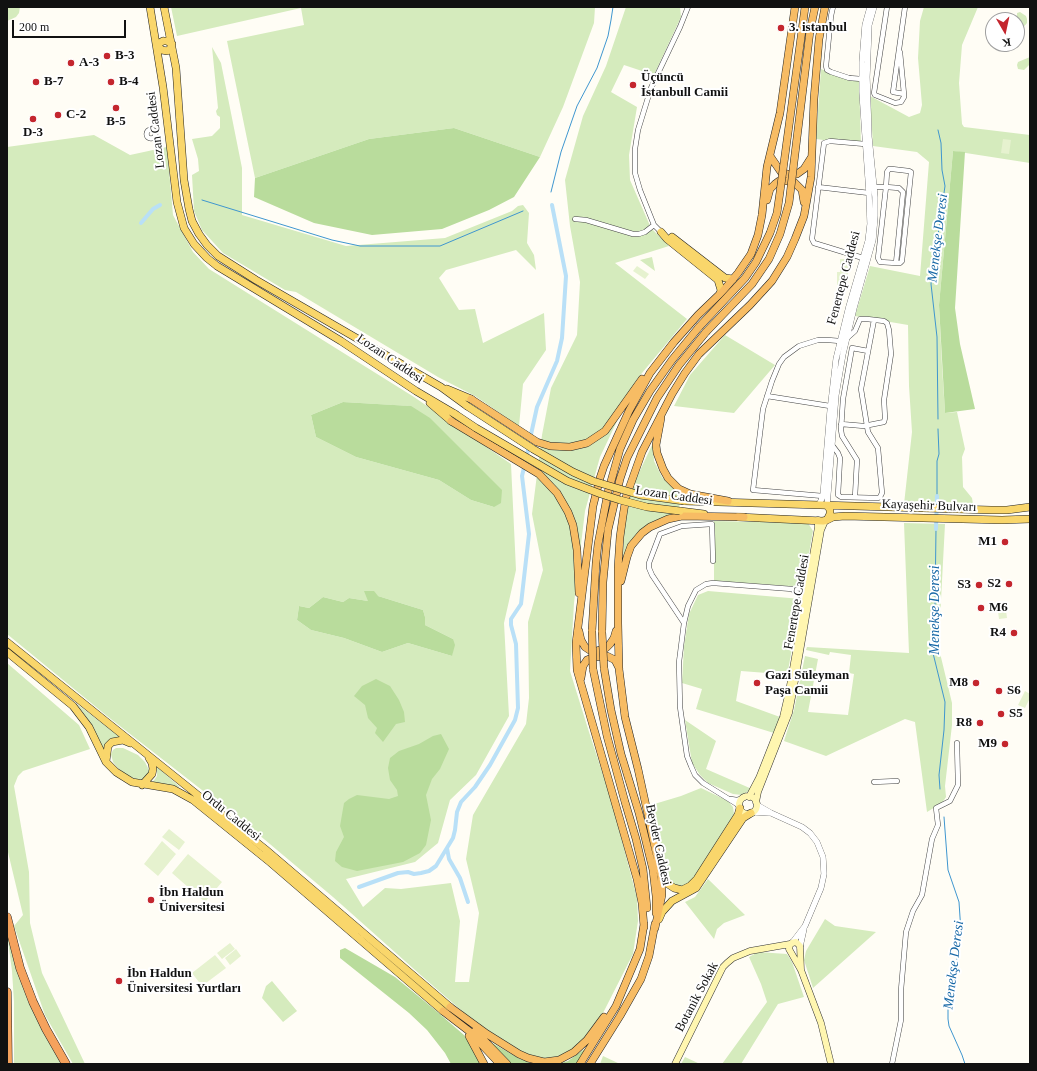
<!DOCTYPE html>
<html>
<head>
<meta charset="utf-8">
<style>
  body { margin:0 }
  #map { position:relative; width:1037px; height:1071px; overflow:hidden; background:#fffdf5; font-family:"Times New Roman",serif }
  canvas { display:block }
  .frame { position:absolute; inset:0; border:8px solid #111; pointer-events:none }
  .north { position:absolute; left:985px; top:12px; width:40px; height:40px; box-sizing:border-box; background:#fff; border:1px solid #a0a0a0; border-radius:50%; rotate:171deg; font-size:11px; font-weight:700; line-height:16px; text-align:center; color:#111 }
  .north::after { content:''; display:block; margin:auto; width:14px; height:18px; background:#c4262e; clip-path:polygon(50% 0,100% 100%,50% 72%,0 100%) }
  .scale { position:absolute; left:12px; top:20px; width:114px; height:18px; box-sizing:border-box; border:2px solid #111; border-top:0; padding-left:5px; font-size:12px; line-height:14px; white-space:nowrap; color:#111; -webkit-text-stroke:3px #fff; paint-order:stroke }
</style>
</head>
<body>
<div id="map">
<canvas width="1037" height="1071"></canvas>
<div class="frame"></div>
<div class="north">K</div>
<div class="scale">200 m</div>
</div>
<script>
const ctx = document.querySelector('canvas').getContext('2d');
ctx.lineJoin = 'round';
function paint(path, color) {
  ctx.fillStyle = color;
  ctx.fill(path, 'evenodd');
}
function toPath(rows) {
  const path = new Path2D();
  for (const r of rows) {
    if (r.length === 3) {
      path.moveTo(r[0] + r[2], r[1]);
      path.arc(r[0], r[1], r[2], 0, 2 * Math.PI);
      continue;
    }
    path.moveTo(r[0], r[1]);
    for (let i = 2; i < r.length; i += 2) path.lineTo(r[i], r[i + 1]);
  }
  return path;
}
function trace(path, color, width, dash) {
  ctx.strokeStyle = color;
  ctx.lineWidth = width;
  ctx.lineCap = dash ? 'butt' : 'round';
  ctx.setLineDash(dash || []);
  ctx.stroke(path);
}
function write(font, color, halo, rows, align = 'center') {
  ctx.font = font + ' "Times New Roman",serif';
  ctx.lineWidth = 4;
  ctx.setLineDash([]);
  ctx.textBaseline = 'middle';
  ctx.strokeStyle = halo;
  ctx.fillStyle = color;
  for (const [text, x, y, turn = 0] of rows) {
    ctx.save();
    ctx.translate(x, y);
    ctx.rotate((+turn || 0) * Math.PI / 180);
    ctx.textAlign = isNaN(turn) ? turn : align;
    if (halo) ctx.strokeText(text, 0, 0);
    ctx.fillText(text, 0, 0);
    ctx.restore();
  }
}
paint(toPath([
  [7,7,20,7,19,13,16,17,7,21],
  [171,7,595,7,594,23,563,107,540,157,454,128,369,139,255,178,227,41,304,25,301,8,177,36],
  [626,7,680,7,681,17,654,75,624,65,611,92,637,107,629,155,630,180,651,228,669,246,615,263,687,319,637,379,600,457,585,511,574,603,570,671,589,732,611,799,637,898,638,921,633,954,603,1013,582,1041,569,1052,556,1058,541,1059,524,1054,484,1030,424,978,333,897,252,829,107,716,7,634,7,147,94,135,130,155,167,147,173,215,193,252,209,269,414,397,511,464,516,570,504,623,509,716,476,775,450,800,438,843,415,862,346,879,363,907,385,888,401,889,451,883,460,921,455,982,469,982,479,913,466,859,473,815,526,724,529,698,528,622,543,570,532,514,542,435,551,388,577,335,580,282,570,226,565,180,583,116,606,66],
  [343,402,410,406,494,507,471,500,439,480,356,457,316,437,311,415],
  [378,596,423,610,425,617,425,625,453,639,452,656,408,643,382,652,344,638,311,630,297,620,299,606,309,608,323,597,343,602,349,598,368,601],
  [924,7,978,7,962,45,959,83,962,124,964,127,1030,135,1030,163,953,151,939,305,942,366,945,413,957,412,965,449,962,457,963,487,972,498,973,504,904,504,912,432,909,386,908,325,855,316,870,266,920,276,929,162,917,152,873,146,870,96,909,117,920,113,922,105,918,58,920,21],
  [1020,12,1026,16,1027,19,1027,23,1021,30,1017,27,1019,23,1017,20,1017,13],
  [212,47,221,63,242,168,242,215,346,246,445,238,512,211,518,206,523,205,529,213,527,243,534,255,536,270,516,250,446,270,439,278,459,310,475,309,483,343,544,313,546,350,523,384,519,426,475,396,438,377,296,292,285,290,223,253,202,230,194,211,192,175,199,171,198,159,192,139,212,136,220,128,220,117,217,115,216,111,218,108],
  [1030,57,1030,64,1024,70,1018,69,1017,65,1018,62],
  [821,69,847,79,859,80,861,145,816,139],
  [652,257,655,271,640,260],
  [725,335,775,365,734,413,674,406,690,375],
  [653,443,654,461,662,477,681,496,678,515,665,518,630,543,623,558,624,533,626,511,635,481],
  [714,521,808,523,813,531,803,587,714,581],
  [904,523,945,524,940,619,940,653,952,703,952,725,945,786,946,797,942,803,927,812,915,722,905,719,826,756,784,741,794,710,805,656,818,659,808,712,848,715,854,674,849,673,851,655,830,652,829,655,806,650,807,647,909,653],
  [708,591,801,599,787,676,767,673,741,671,736,701,780,717,774,733,696,709,702,689,682,683,684,646,689,614,698,595],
  [7,663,79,725,90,749,23,771,18,776,14,786,29,872,30,923,42,973,85,1064,73,1064,45,1015,14,926,23,915,7,848],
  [77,704,121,738,112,740,106,743,103,749,92,725],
  [685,720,716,741,706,769,752,789,742,795,733,794,708,783,700,775,692,763],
  [116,748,123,748,138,755,145,762,150,772,144,779,136,779,126,775,117,767,113,762,111,754,113,750],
  [157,767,180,787,152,783,157,776],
  [701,788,728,801,733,807,734,814,691,882,683,888,671,883,651,805,681,796],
  [708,879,745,915,724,923,717,929,714,939,685,902,695,897],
  [825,919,835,926,876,932,813,988,804,960,806,951],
  [7,933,29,1003,49,1041,62,1064,14,1064,14,1002,12,971],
  [758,952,787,954,792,962,804,997,778,1004,741,1064,722,1064,767,1002,761,984,749,957],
  [272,981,297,1011,283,1022,262,998,266,986],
  [603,1056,620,1064,600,1064],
  [685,1057,700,1064,681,1064]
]), '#d5ebbd');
paint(toPath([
  [454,128,540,157,514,197,489,210,442,229,372,235,314,223,254,197,255,178,369,139],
  [953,151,965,152,955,308,960,344,975,409,945,413,939,305],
  [343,402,411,406,430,418,502,490,501,503,494,507,471,500,439,480,356,457,316,437,311,415],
  [364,591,374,591,378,596,423,610,425,617,425,625,453,639,455,645,452,656,408,643,382,652,344,638,311,630,297,620,299,606,309,608,323,597,343,602,349,598,368,601],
  [376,679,390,686,399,700,404,712,405,722,396,724,383,742,375,733,377,728,368,718,365,705,354,696,362,686],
  [441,734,449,749,440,769,432,779,426,795,431,820,426,845,420,853,403,862,357,871,342,867,335,861,336,852,344,837,340,826,344,803,349,799,357,795,389,799,398,796,397,790,390,780,388,768,390,758,399,751,419,744,433,736],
  [345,948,395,977,434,1009,464,1035,475,1052,480,1064,451,1064,445,1053,427,1030,409,1013,340,958,340,950],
  [487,1040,520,1059,533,1064,508,1064],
  [586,1048,576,1064,558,1064,568,1061]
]), '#b9dc9c');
paint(toPath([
  [1003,139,1011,140,1009,154,1001,153],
  [840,259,848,259,848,286,837,285,837,272,840,272],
  [637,266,649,274,645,279,633,271],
  [1005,603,1007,618,999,619,997,604],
  [1025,691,1030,694,1030,698,1025,708,1018,705],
  [169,829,185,842,179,850,162,837],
  [162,841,176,854,158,876,144,864],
  [188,854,222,882,205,902,172,873],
  [230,943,235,949,222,959,217,953],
  [236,949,241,956,230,965,225,958],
  [215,955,226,968,202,986,192,973]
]), '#e6f2cf');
trace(toPath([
  [551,192,561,152,577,106,597,68,608,36,611,20,613,7],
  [202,200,332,240,360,246,440,246,523,211],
  [938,419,937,337,931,284,945,186,942,170,941,143,938,130],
  [937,496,937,461,939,454,938,429],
  [936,529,935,606,932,649,945,702,944,730,939,775,940,789],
  [944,817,948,870,959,902,961,932,957,953,957,970,948,1010,948,1019,949,1026,962,1055,965,1064]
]), '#3f96cf', 1);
trace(toPath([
  [141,223,153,209,160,205],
  [530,439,537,407,557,361,562,338,566,276,552,205],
  [936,529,937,496],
  [447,848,449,859,460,878,468,902],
  [359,887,398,873,408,872,414,874,421,873,429,871,436,866,453,838,455,830,457,812,461,802,475,787,490,765,515,720,518,708,516,644,511,625,511,619,521,604,529,534,522,476,529,446]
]), '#b9e0f7', 4);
const minor = toPath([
  [833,7,831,16,826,66,827,70,831,72,849,78,862,79],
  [887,7,874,93,875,95,895,103,901,102,904,97,904,94,893,92,905,7],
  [900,52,904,94],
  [151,134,4.5],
  [818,187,869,193],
  [874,187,886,187,899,188,903,192,896,263,880,262,878,258,886,187,887,172,889,169,892,169,909,171,911,172,902,261,900,263,896,263],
  [575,219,586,220,633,234,639,234,645,232,654,225],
  [661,232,654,225,640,190,635,173,635,149,638,130,651,88,680,27,688,7],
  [863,258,814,243,812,239,824,143,830,141,865,144],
  [767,396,830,406],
  [841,424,864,426,884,422,885,418,884,400,891,354,889,330,887,323,884,321,867,319,860,319,855,331,846,339],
  [832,445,838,453,840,458,838,495,841,497,878,498,880,497,882,493,878,448,868,432,861,389,874,320],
  [823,496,753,490,763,409,772,381,779,364,784,357,799,346,818,340,828,340,840,341],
  [855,497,857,460,842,436,841,430,843,399,852,348,868,351],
  [792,589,805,599],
  [684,623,652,575,649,568,649,563,660,534,682,526,712,524,713,561],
  [874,782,897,781],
  [731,799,737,800,744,798],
  [740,806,703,783,695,775,691,766,687,756,680,707,679,662,684,623,688,606,696,590,706,584,713,583,792,589,807,588],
  [892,1064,901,1020,901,990,906,932,913,911,922,895,932,839,938,825,936,808,950,801,958,785,957,743]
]);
const tertiary = toPath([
  [819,505,823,496,824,483,830,411,836,359,849,306,868,241,870,224,869,193,862,92,862,62,865,25,870,7],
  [827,506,836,395,843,354,854,308,873,240,875,216,875,197,869,137,867,77,869,25,874,7],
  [757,805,771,813,802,827,810,833,817,842,823,857,824,874,821,888,805,926,792,943],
  [753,812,769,813],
  [800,947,804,929]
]);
const secondary = toPath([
  [748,805,9],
  [749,797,759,778,783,717,789,691,818,527,818,520],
  [756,802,758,792,789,713,793,692,821,530,825,521],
  [801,970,800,946,796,942,792,943,790,945,789,949,801,970,821,1023,831,1064],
  [675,1064,723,967,727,963,733,958,750,951,790,944]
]);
const primary = toPath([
  [150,7,163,87,177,202,184,228,194,244,207,258,217,266,341,341,416,391,455,414],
  [164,7,176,68,184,180,189,209,192,221,199,234,207,245,218,256,256,280,441,387,467,406],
  [163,41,167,41,172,44,170,49,167,51,162,50,157,46,158,44,163,41],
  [661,232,667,239,718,280,721,290,720,294],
  [672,237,725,278,733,279],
  [447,389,471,399],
  [430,403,451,421],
  [684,501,991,510,1007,510,1030,507],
  [680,511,704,514],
  [738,517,823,521,827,520,830,514,830,509,827,506],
  [827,520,833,517,845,516,1002,520,1030,519],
  [7,642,265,849,450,1007],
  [7,652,73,706,89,727,106,762,116,772,132,782,173,789,193,800,271,863,443,1011],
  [106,761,108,746,112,742,123,740,130,743],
  [142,785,152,774,153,769,152,763,149,758],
  [661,875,668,884,674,888,682,890,690,886,697,879,738,815,740,808],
  [659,919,662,912,672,901,696,888,743,818,751,813]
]);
const trunk = toPath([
  [802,30,805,7],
  [810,31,815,7],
  [770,156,781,172,791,175,797,174,804,169,811,158],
  [767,200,770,189,775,184,779,181,787,181,794,182,802,190,804,202],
  [471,399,537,442,550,446,570,447,587,443,605,431,642,379],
  [661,418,656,445,657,453,663,469,668,478,679,489,690,494,728,501],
  [451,421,539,474,557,493,568,512,573,525,577,550,579,593],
  [621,581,627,557,631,546,642,533,650,527,668,519,682,516,744,517],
  [579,631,581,640,585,647,591,651,596,651,606,648,610,644,614,638,616,631],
  [592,631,596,563,598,544,608,492,620,449,633,420,650,391,672,360,699,327],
  [602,632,603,582,608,530,620,479,627,458,657,398,679,365,706,332],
  [604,668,611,710,621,754,639,813,653,870,656,896,656,913],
  [593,669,607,736,625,802,636,839,643,869,647,908],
  [581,678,583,666,587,660,594,657,607,656,615,660,619,668],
  [644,927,642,903,637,879,577,670,576,643,593,506,600,478,604,466,629,411,650,373,674,342,698,315,723,291,738,273,751,254,758,235,762,215,767,167,780,113,795,7],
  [655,928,662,895,661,875,638,769,625,717,619,669,618,623,618,568,620,537,623,516,626,497,642,452,672,394,685,373,699,354,750,305,772,281,787,257,795,239,804,216,811,177,814,99,819,39,825,7],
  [450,1007,487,1034,519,1054,528,1058,544,1062,559,1060,574,1052,587,1040,604,1017],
  [443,1011,469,1031,500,1064],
  [475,1031,507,1064],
  [469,1036,484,1064],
  [580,1064,616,1006,640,949,644,924],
  [590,1064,620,1016,641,979,649,956,655,924]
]);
const motorway = toPath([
  [7,917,20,968,33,1002,46,1029,66,1064],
  [7,992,8,1064]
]);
trace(minor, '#444', 5.5);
trace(tertiary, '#444', 6);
trace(secondary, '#333', 7);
trace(primary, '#222', 8);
trace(trunk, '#222', 8);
trace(motorway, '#222', 9);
trace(minor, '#fff', 4.5);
trace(tertiary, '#fff', 5.5);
trace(secondary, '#fff6b0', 6);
trace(primary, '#f9d66b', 7);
trace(trunk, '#f7bc64', 7);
trace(motorway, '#f5a25d', 8);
const primaryBridge = toPath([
  [467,406,533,449,573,472,593,481,640,495,684,501],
  [455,414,476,428,567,481,601,494,620,500,647,507,680,511]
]);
const trunkBridge = toPath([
  [699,327,745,278,756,262,770,233,777,213,780,192,802,30],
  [706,332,752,284,769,259,780,234,789,203,810,31],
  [592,631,593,669],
  [602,632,604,668]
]);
trace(primaryBridge, '#222', 8, []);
trace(trunkBridge, '#222', 8, []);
trace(primaryBridge, '#f9d66b', 7);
trace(trunkBridge, '#f7bc64', 7);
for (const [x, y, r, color] of [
  [781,28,4,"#c4262e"],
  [107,56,4,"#c4262e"],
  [71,63,4,"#c4262e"],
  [36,82,4,"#c4262e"],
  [111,82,4,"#c4262e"],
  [633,85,4,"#c4262e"],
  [116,108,4,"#c4262e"],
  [58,115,4,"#c4262e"],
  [33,119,4,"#c4262e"],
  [1005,542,4,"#c4262e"],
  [1009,584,4,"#c4262e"],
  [979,585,4,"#c4262e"],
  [981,608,4,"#c4262e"],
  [1014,633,4,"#c4262e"],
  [757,683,4,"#c4262e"],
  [976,683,4,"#c4262e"],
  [999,691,4,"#c4262e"],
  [1001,714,4,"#c4262e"],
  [980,723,4,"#c4262e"],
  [1005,744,4,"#c4262e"],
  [151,900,4,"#c4262e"],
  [119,981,4,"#c4262e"]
]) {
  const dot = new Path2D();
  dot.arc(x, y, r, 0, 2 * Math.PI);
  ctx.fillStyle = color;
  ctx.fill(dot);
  trace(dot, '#fff', 1.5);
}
write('bold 13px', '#111', '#fff', [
  ["3. istanbul",789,28],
  ["B-3",115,56],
  ["A-3",79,63],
  ["Üçüncü",641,78],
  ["İstanbull Camii",641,93],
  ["B-7",44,82],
  ["B-4",119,82],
  ["C-2",66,115],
  ["B-5",116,122,"center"],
  ["D-3",33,133,"center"],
  ["M1",997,542,"right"],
  ["S2",1001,584,"right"],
  ["S3",971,585,"right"],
  ["M6",989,608],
  ["R4",1006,633,"right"],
  ["Gazi Süleyman",765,676],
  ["Paşa Camii",765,691],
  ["M8",968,683,"right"],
  ["S6",1007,691],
  ["S5",1009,714],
  ["R8",972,723,"right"],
  ["M9",997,744,"right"],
  ["İbn Haldun",159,893],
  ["Üniversitesi",159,908],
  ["İbn Haldun",127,974],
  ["Üniversitesi Yurtları",127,989]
], 'left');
write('13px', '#111', '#fff', [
  ["Lozan Caddesi",156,130,-97],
  ["Fenertepe Caddesi",844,278,-75],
  ["Lozan Caddesi",390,359,34],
  ["Lozan Caddesi",674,496,8],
  ["Kayaşehir Bulvarı",929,506,2],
  ["Fenertepe Caddesi",797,602,-80],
  ["Ordu Caddesi",231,816,39],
  ["Beyder Caddesi",658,845,78],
  ["Botanik Sokak",697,997,-62]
]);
write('italic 14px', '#1768a6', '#fff', [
  ["Menekşe Deresi",938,238,-83],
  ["Menekşe Deresi",935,610,-90],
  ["Menekşe Deresi",954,965,-83]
]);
</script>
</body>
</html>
